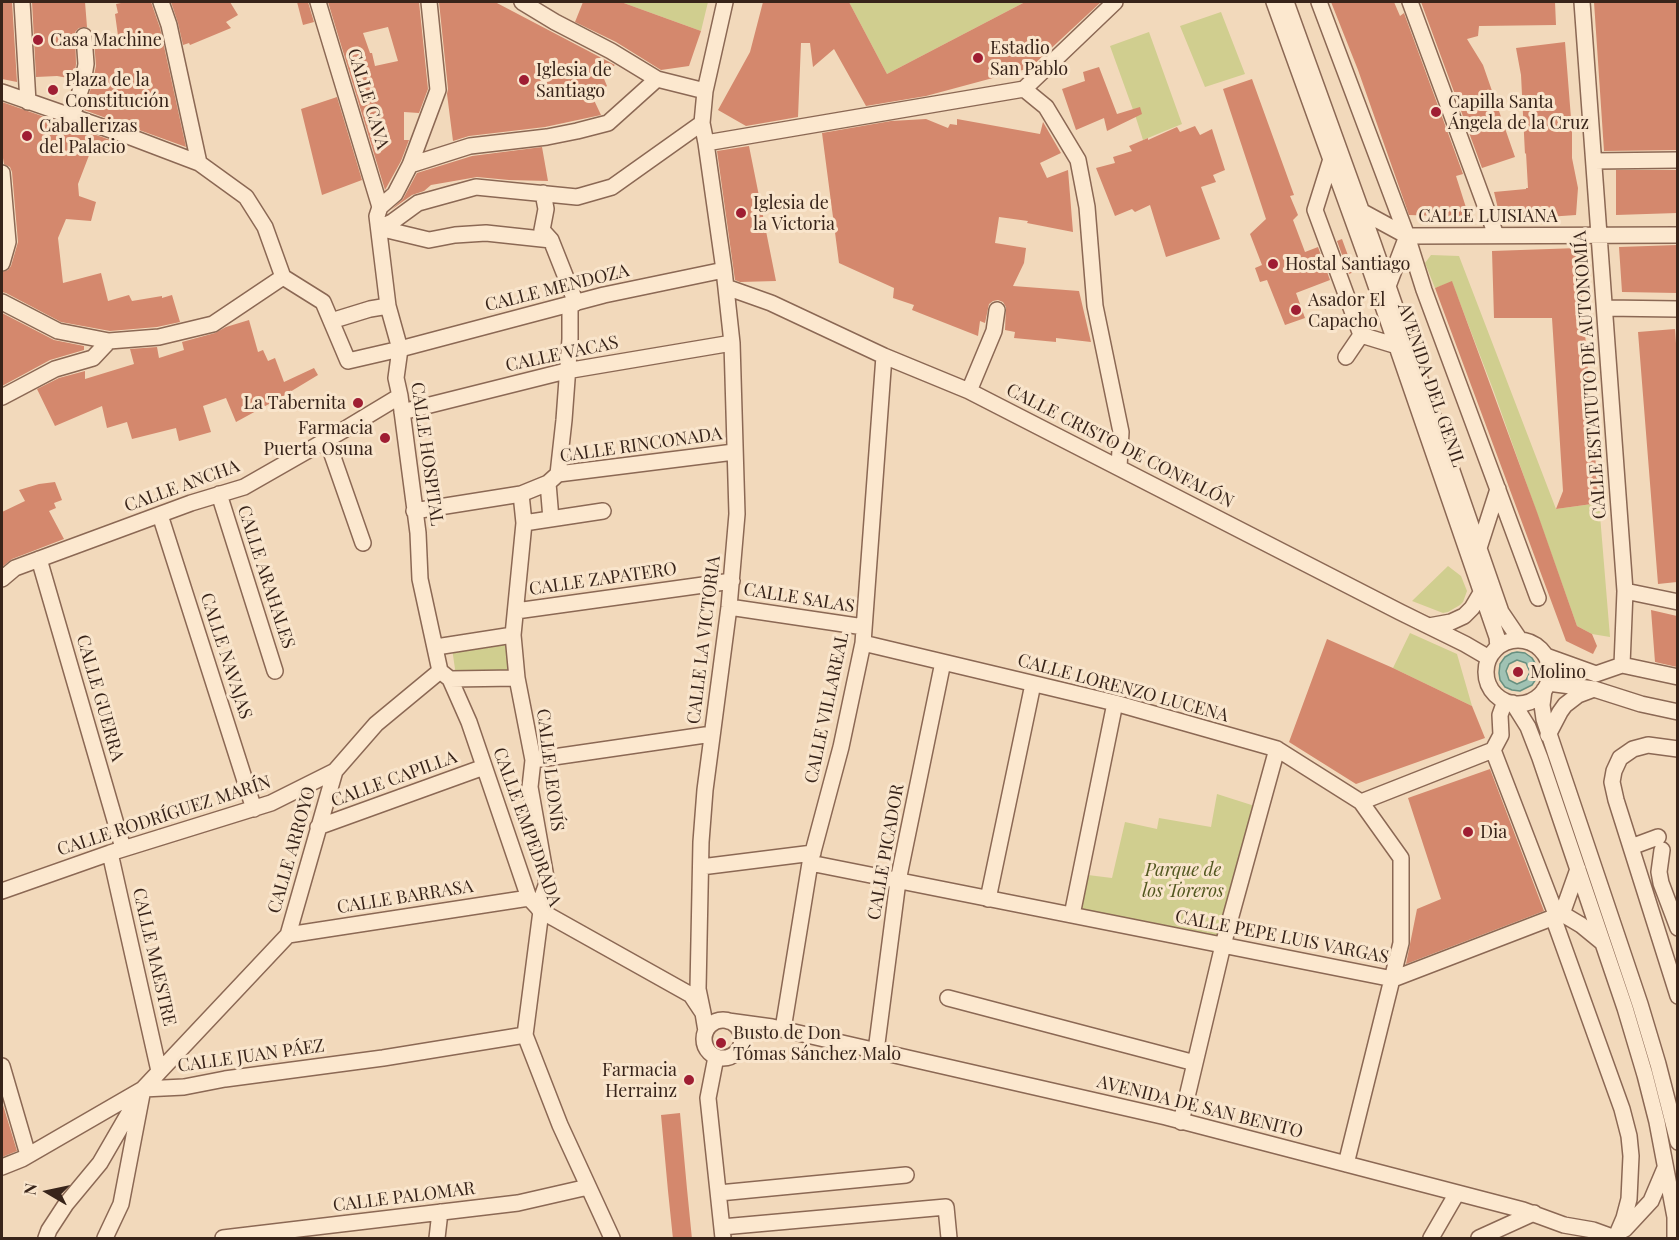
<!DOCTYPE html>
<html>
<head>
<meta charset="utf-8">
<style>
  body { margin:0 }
  #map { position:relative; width:1679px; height:1240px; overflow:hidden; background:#f2d9bb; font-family:"Playfair Display",serif }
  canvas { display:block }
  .frame { position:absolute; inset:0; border:3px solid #38241a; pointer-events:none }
  .north { position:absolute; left:18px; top:1162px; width:60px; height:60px; -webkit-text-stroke:4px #f9e5cc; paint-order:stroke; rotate:279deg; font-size:16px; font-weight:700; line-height:24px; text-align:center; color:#38241a }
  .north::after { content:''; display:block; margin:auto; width:21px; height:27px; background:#38241a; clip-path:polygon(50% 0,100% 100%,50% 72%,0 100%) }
</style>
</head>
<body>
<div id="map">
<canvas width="1679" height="1240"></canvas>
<div class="frame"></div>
<div class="north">N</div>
</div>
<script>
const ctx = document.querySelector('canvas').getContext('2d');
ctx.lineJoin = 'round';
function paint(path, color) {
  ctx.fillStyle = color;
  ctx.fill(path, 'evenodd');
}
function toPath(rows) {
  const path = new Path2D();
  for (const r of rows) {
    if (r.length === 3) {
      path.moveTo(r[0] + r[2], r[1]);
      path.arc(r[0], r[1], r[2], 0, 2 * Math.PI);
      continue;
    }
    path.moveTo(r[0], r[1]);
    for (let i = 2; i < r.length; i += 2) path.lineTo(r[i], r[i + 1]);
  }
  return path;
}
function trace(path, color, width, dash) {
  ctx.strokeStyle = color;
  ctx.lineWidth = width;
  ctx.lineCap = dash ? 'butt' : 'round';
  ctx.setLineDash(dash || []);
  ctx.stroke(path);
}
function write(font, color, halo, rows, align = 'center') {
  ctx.font = font + ' "Playfair Display",serif';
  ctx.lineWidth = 6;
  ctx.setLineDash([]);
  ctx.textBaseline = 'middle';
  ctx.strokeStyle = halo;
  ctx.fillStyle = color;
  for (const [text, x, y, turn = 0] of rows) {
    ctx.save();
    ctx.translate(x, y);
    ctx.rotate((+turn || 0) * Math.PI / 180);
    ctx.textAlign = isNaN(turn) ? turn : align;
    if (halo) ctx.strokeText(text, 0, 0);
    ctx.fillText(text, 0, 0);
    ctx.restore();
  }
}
paint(toPath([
  [621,2,708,2,701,31],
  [849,2,1025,2,887,74],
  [1221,12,1245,74,1205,87,1180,26],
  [1149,32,1182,124,1143,140,1136,118,1110,46],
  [1431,255,1459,256,1556,509,1599,503,1610,637,1592,634,1577,626,1494,392,1452,282,1435,288,1425,263],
  [1448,566,1461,576,1467,591,1463,602,1460,605,1448,612,1443,613,1412,601],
  [1410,633,1457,654,1472,706,1393,668],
  [505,639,509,675,456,676,452,648],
  [1217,794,1261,808,1223,945,1072,915,1080,874,1112,878,1125,822,1157,829,1159,818,1211,827]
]), '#d0ce8f');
const water = toPath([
  [1517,652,1525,653,1532,658,1535,663,1538,671,1536,679,1532,685,1520,691,1512,690,1505,687,1500,680,1499,673,1500,664,1505,657,1512,653,1517,652],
  [1517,660,1526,663,1530,672,1526,680,1517,684,1509,680,1506,671,1509,664,1517,660]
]);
paint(water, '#a0c2b3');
trace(water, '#679080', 1.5);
paint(toPath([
  [2,2,12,2,17,82,2,79],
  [32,2,85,2,87,27,79,28,75,32,76,64,74,79,57,76,36,77],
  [126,2,151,2,160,28,186,147,84,110,92,85,96,66,94,41,119,43,115,14,118,13,116,4],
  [171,2,230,2,238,15,226,22,231,28,190,45,189,43,183,45,178,23],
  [297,2,308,2,314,22,303,25],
  [328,2,419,2,428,89,419,113,404,112,404,140,409,140,401,161,385,190],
  [388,27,398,61,375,66,372,53,370,53,363,33],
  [439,2,495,2,615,65,602,74,607,86,600,91,601,94,593,98,601,115,545,127,469,136,453,141,447,94,448,89],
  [583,2,621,2,701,31,689,66,661,70,616,42,575,22],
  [763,2,849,2,887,74,1025,2,1101,2,1030,68,926,96,866,106,834,49,813,67,810,43,801,43,798,117,746,126,718,110,750,52],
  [1331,2,1394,2,1400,16,1404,13,1463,174,1456,176,1469,217,1409,215,1358,70],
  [1421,2,1555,2,1556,25,1479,26,1478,36,1467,39,1483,65,1515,157,1482,168],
  [1594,2,1677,2,1677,150,1604,151],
  [1565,42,1572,131,1572,158,1578,188,1576,215,1533,218,1500,217,1494,192,1526,189,1526,190,1526,188,1528,188,1526,153,1525,154,1521,75,1516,48],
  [1099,67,1117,114,1140,107,1142,114,1107,131,1104,118,1076,130,1062,89,1085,81,1083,72],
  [1252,79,1294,195,1290,196,1298,215,1293,220,1305,252,1318,247,1330,280,1296,293,1305,318,1285,325,1267,280,1260,282,1255,268,1262,265,1250,234,1266,219,1223,89],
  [337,97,362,180,322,195,301,109],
  [2,102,119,143,115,154,93,145,78,184,79,196,96,202,91,221,66,219,58,238,63,283,101,273,108,301,129,295,132,301,162,296,162,298,172,295,180,322,157,327,110,331,61,322,6,293,2,292,2,272,8,270,11,266,18,242,12,172,10,167,4,164,2,152],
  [926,119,948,128,950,124,957,125,957,119,1040,134,1043,122,1061,153,1040,163,1047,178,1068,170,1073,232,1027,223,1028,221,999,217,995,243,1026,248,1024,263,1013,286,1079,291,1091,342,1056,338,1056,342,1014,338,1015,332,1005,330,1006,307,1003,302,998,300,993,301,989,304,985,323,980,321,978,336,912,310,914,305,893,298,894,288,839,263,822,133,891,121],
  [1195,126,1200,135,1212,129,1225,170,1213,175,1216,182,1201,187,1220,239,1166,257,1150,205,1135,212,1132,209,1115,216,1096,168,1115,163,1113,157,1132,151,1129,146,1148,138,1148,140,1177,127,1180,132],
  [749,146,776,281,740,282,735,280,717,151],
  [542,147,548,181,509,180,477,177,431,185,424,191,412,195,391,210,403,199,417,173,472,156],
  [1616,170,1677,170,1677,213,1616,215],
  [1342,239,1354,272,1349,274,1337,241],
  [1677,245,1677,293,1622,292,1619,247],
  [1578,248,1599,503,1556,509,1563,491,1552,318,1494,318,1492,251],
  [1452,281,1537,512,1577,626,1592,634,1597,646,1593,654,1566,641,1435,288],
  [2,313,54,340,84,346,84,350,50,360,2,386],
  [249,320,258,352,263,350,268,361,275,358,284,382,314,368,318,375,280,398,236,422,226,398,203,406,211,432,179,441,176,428,132,439,127,422,107,428,102,406,55,426,37,389,59,378,85,371,85,379,134,364,130,349,157,347,159,358,184,350,182,342,215,333,226,327],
  [1675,329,1677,358,1677,582,1658,584,1638,332],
  [55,482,62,500,54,503,56,508,49,511,64,539,12,559,2,567,2,512,25,501,19,490,39,484],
  [1651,610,1677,616,1677,667,1655,662],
  [1327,639,1393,668,1472,706,1485,738,1356,784,1289,742],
  [1490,769,1544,911,1406,964,1417,909,1441,899,1408,798],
  [3,1105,17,1151,2,1157,2,1106],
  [680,1113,687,1189,692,1239,673,1239,668,1191,661,1115]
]), '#d4886d');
const minor = toPath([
  [22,2,28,102],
  [161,2,169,25,199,163],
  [318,2,380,207],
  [522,2,555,22,611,51,657,79,705,91],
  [1274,2,1365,254,1497,637,1498,647],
  [1286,2,1373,243,1501,612,1520,640],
  [1319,2,1407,236,1424,290,1538,598],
  [1410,2,1496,235],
  [1582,2,1625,591,1622,665],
  [1024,89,1115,2],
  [2,92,128,136,199,163,246,197,265,227,283,277,323,302,348,361,400,349,604,295,724,270],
  [72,117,83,82,86,64,84,36],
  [706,143,1024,89,1046,107,1078,160,1087,207,1095,306,1121,432,1119,467],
  [1331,159,1315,210,1361,335,1397,346],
  [1594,161,1678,160],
  [410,165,470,146,547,137,577,131,608,123,657,79],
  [2,173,8,242,2,263],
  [543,193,546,209,542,230,551,240,576,303],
  [380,207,377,216,388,306,400,349,396,378,400,396,418,533,420,579,440,671],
  [380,207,395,194,410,165,438,90,429,2],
  [1361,211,1407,236,1678,235],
  [379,228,392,222,418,203,476,187,577,197,612,187,702,123],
  [379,228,429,240,455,235,486,233,551,240],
  [1388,286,1407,236],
  [726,287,771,303,884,356,969,391,1400,612,1465,644,1489,658],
  [2,302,58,331,109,341],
  [1605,308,1678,309],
  [331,321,370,309,388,306],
  [1346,357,1361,335],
  [969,391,994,331,997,310],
  [2,397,55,369,93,358,109,341,159,337,213,324,283,277],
  [402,412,566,371,732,343],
  [327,440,363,543],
  [558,474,564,420,570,339,570,305],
  [548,483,551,519],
  [219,494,275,671],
  [521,494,524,523,603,511],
  [414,511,521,494,548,483,558,474,734,452],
  [160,515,254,809],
  [1479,548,1498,489],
  [39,559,123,848],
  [2,579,15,568,191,503,244,487,342,431,400,396],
  [1625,591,1678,602],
  [729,607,864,627],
  [516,611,732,581],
  [1429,626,1451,622,1464,616,1472,608,1482,591],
  [513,635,517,678,533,760,530,787,547,883,538,908],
  [1518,672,32],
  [863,643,1115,703,1277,749,1361,802,1401,858,1401,943,1346,1164],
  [436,647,513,635,524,523],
  [1546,656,1596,674,1622,665],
  [1622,665,1678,677],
  [440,671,450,679,469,722,529,898,541,911,525,1035,560,1125,612,1238],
  [450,679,517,678],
  [1548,683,1594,689,1641,704,1678,712],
  [1544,690,1542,705,1544,719,1640,1004,1658,1064,1678,1142],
  [1513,703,1528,727,1540,758,1625,1008,1645,1075,1657,1122,1675,1217,1675,1238],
  [1548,735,1560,712,1565,705,1578,695,1594,689],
  [1678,749,1648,745,1633,749,1620,758,1614,771,1612,782,1616,800,1678,996],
  [1493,750,1554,909,1581,925,1603,943],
  [533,760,712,734],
  [1361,802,1493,750,1501,735,1500,715,1505,701],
  [318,827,484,767],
  [1631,847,1658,837],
  [1662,850,1659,872,1661,883,1678,928],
  [110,853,159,1071],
  [810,863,1393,979,1562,914],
  [701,867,813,853],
  [2,891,110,853,271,803,335,771],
  [988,899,1033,684],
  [541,911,691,995,703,1013,706,1031],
  [1562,914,1578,869],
  [1072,915,1115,703],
  [1553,917,1622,1109,1629,1136,1631,1156,1629,1199,1624,1218,1618,1232],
  [288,935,529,898],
  [948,998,1195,1063],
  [703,1013,698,989,701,842,705,790,729,607,737,514,732,343,724,270,706,143,702,123,705,91,725,2],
  [723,1039,19],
  [728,1021,772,1027,1166,1117,1523,1210,1564,1225,1593,1230,1615,1238],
  [783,1029,810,863,841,747,863,643,884,356],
  [876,1051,898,881,943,662],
  [716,1057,708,1098,723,1238],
  [2,1066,28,1155],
  [1181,1122,1223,945,1277,749],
  [2,1167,22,1159,143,1089,184,1087,225,1079,383,1058,525,1035],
  [719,1193,906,1175],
  [722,1227,946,1207,949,1238],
  [1621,1231,1625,1229,1651,1201,1665,1168],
  [46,1238,49,1230,66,1204,100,1163,137,1099],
  [105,1238,121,1204,143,1089,288,935,335,771,376,724,440,671],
  [223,1238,518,1203,588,1187],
  [437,1238,440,1212],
  [1431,1238,1457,1193],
  [1479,1238,1534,1213]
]);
trace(minor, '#8b6854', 18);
trace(minor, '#fce8cf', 15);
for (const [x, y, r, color] of [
  [38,40,6,"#9f1e33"],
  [978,58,6,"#9f1e33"],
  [524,80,6,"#9f1e33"],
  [53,90,6,"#9f1e33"],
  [1436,112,6,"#9f1e33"],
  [27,136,6,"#9f1e33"],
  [741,213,6,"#9f1e33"],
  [1273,264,6,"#9f1e33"],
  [1296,310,6,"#9f1e33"],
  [358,403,6,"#9f1e33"],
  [385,438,6,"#9f1e33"],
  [1518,672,6,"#9f1e33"],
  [1468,832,6,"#9f1e33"],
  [721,1043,6,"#9f1e33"],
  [689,1080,6,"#9f1e33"]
]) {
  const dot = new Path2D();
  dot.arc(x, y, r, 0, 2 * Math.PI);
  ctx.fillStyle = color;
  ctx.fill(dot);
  trace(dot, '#f9e5cc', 2);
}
write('18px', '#38241a', '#f9e5cc', [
  ["Casa Machine",50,40],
  ["Estadio",990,48],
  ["San Pablo",990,69],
  ["Iglesia de",536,70],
  ["Santiago",536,91],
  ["Plaza de la",65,80],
  ["Constitución",65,101],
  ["Capilla Santa",1448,102],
  ["Ángela de la Cruz",1448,123],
  ["Caballerizas",39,126],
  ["del Palacio",39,147],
  ["Iglesia de",753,203],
  ["la Victoria",753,224],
  ["Hostal Santiago",1285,264],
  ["Asador El",1308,300],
  ["Capacho",1308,321],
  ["La Tabernita",346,403,"right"],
  ["Farmacia",373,428,"right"],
  ["Puerta Osuna",373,449,"right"],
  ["Molino",1530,672],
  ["Dia",1480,832],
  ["Busto de Don",733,1033],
  ["Tómas Sánchez Malo",733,1054],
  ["Farmacia",677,1070,"right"],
  ["Herrainz",677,1091,"right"]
], 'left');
write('18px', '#38241a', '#f9e5cc', [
  ["CALLE CAVA",368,99,73],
  ["CALLE LUISIANA",1488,216],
  ["CALLE MENDOZA",557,288,-14],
  ["CALLE VACAS",562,354,-12],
  ["CALLE ESTATUTO DE AUTONOMÍA",1590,375,-94],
  ["AVENIDA DEL GENIL",1431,385,71],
  ["CALLE RINCONADA",641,445,-8],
  ["CALLE CRISTO DE CONFALÓN",1120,446,27],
  ["CALLE HOSPITAL",427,454,82],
  ["CALLE ANCHA",182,486,-20],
  ["CALLE ARAHALES",266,577,72],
  ["CALLE ZAPATERO",603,579,-8],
  ["CALLE SALAS",799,598,9],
  ["CALLE LA VICTORIA",704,640,-83],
  ["CALLE NAVAJAS",226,656,72],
  ["CALLE LORENZO LUCENA",1123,688,15],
  ["CALLE GUERRA",100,698,74],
  ["CALLE VILLAREAL",827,708,-78],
  ["CALLE LEONÍS",550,770,83],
  ["CALLE CAPILLA",394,779,-20],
  ["CALLE RODRÍGUEZ MARÍN",164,816,-18],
  ["CALLE EMPEDRADA",527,827,70],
  ["CALLE ARROYO",292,850,-74],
  ["CALLE PICADOR",886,852,-80],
  ["CALLE BARRASA",405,897,-9],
  ["CALLE PEPE LUIS VARGAS",1282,937,11],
  ["CALLE MAESTRE",154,957,77],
  ["CALLE JUAN PÁEZ",251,1056,-8],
  ["AVENIDA DE SAN BENITO",1200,1107,14],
  ["CALLE PALOMAR",404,1197,-7]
]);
write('italic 18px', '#51571f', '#f9e5cc', [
  ["Parque de",1183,870],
  ["los Toreros",1183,891]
]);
</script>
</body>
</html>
